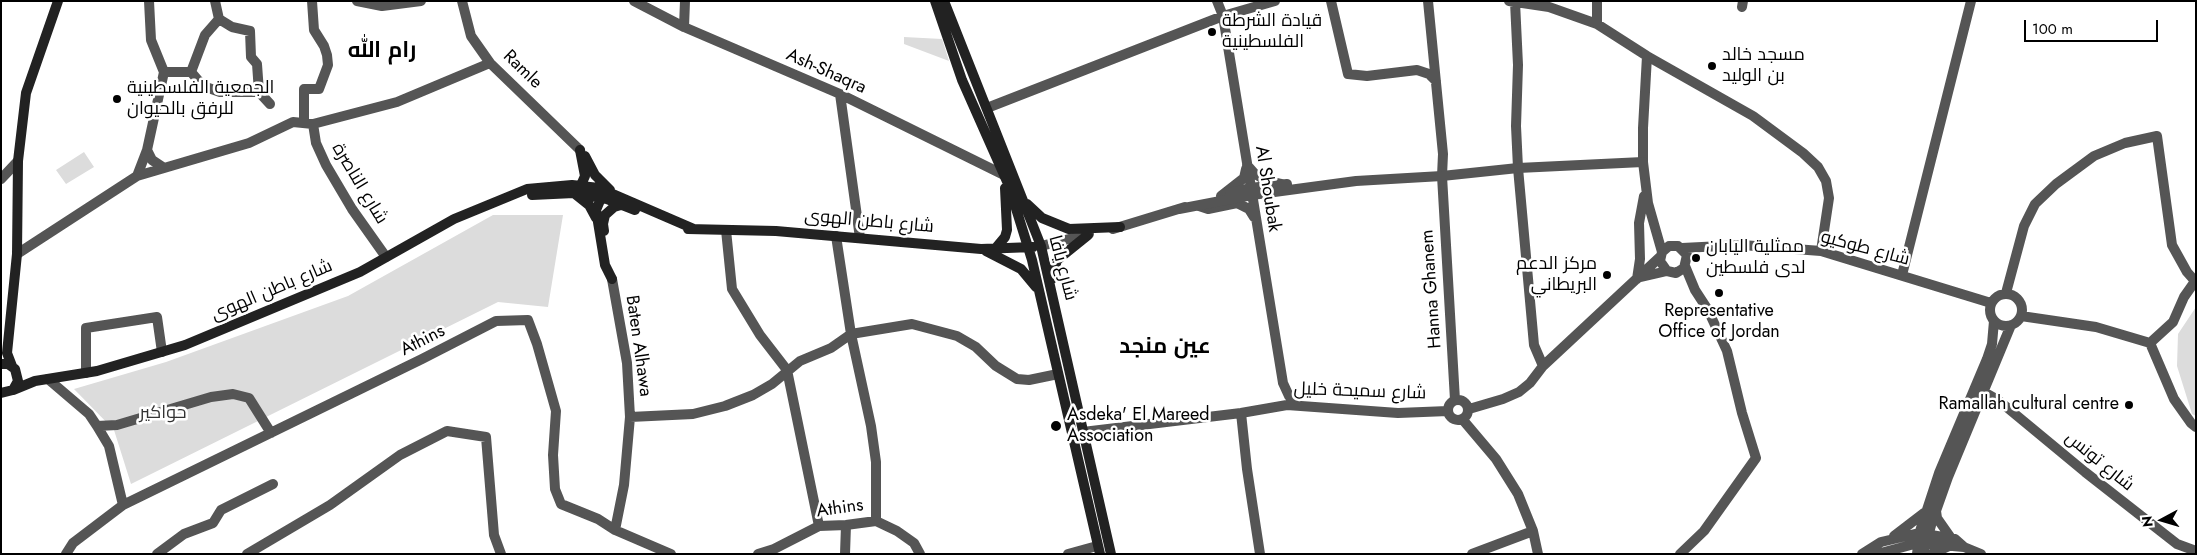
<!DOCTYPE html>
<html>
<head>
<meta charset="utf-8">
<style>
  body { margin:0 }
  #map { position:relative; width:2197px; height:555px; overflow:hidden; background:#fff; font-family:Jost,sans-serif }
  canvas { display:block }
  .frame { position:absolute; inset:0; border:2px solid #000; pointer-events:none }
  .north { position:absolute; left:2137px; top:495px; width:50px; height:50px; -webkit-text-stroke:4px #fff; paint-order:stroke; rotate:264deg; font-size:14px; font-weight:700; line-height:20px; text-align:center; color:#000 }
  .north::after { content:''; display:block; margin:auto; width:18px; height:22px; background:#000; clip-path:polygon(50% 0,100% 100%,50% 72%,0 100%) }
  .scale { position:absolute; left:2024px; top:20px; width:134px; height:22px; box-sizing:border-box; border:2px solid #000; border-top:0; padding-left:6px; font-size:15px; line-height:18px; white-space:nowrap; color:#000; -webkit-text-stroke:4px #fff; paint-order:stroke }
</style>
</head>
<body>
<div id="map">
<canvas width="2197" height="555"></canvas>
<div class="frame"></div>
<div class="north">N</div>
<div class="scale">100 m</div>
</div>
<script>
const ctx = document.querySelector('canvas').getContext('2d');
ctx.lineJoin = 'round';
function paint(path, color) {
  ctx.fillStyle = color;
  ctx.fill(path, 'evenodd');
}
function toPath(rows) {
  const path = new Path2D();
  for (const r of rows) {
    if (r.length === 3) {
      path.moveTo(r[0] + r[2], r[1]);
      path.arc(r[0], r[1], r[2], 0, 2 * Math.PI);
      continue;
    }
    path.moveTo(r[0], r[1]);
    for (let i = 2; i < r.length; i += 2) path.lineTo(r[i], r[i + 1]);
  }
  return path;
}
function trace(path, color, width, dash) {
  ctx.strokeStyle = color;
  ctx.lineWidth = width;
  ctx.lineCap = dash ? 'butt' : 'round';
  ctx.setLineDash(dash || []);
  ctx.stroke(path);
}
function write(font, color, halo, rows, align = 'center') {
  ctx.font = font + ' Jost,Cairo,sans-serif';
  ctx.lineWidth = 5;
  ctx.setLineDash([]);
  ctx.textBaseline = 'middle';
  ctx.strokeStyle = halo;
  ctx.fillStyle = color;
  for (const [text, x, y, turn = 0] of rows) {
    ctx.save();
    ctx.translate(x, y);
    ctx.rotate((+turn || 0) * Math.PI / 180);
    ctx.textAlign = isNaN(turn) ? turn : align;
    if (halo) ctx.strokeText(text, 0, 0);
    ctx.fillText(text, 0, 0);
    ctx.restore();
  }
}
paint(toPath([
  [904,37,942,39,949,61,904,44],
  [84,152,94,167,66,184,56,170],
  [493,215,563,215,548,307,498,302,131,484,114,430,74,389,166,362,348,296],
  [2196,307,2196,416,2192,414,2177,366,2178,334]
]), '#dcdcdc');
trace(toPath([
  [357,1,382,6,421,1],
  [462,1,471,36,490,63,580,150],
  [634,1,684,27,840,94,1004,175],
  [1217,1,1223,16,1283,383,1289,396,1297,405],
  [1331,1,1348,74,1367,76,1417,70,1429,74,1436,81],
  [1428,1,1443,154,1442,176,1455,400],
  [1509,1,1549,7,1597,24,1647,56,1753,116,1803,153,1818,167,1826,181,1829,198,1821,251],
  [1515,2,1518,65,1516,126,1518,168,1534,345,1543,366],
  [1742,7,1743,1],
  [219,19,232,27,250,31,251,57,257,64,259,92,270,104],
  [1597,24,1597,1],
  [684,27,685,1],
  [1647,56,1643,128,1643,162,1648,203,1662,252],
  [164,72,191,72,203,86,220,92,259,92],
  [191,72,205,35,219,19,215,1],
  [840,94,860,238],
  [987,108,1223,16,1275,1],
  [304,122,304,89,319,89,328,65,327,55,324,46,314,30,312,1],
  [313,124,316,143,326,165,352,209,386,257],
  [147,150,152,160,164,168],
  [1247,165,1255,174,1267,181,1281,184],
  [137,176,147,150,164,72,151,40,149,1],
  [1,179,18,161],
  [1221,196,1244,178,1246,169],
  [1199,206,1208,209,1237,203,1249,209,1254,217],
  [726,230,732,289,760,335,787,370,819,526],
  [836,236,851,334,871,426,876,462,876,521],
  [1682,248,1742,245,1821,251,1991,303],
  [17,254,137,176,249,143,293,122,313,124,397,102,490,63],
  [1902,275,1971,1],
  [1641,277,1667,271,1676,273,1684,268,1687,255,1678,246,1669,246,1662,252,1660,261,1667,271],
  [612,279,627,363,630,417,624,485,615,530],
  [1637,279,1640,259,1639,223,1644,196],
  [2006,293,2024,226,2035,204,2056,184,2094,156,2125,143,2157,136,2172,245,2187,272,2195,281],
  [2006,310,16],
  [2021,316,2096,327,2150,343,2174,399,2191,423,2196,427],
  [2150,343,2173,322,2184,297,2196,280],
  [86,373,86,328,157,317,162,352],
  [48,379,89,414,97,426,109,446,123,505],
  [1984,392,1998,400,2085,472,2177,544,2196,551],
  [1458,410,10],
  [1469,409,1503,399,1519,392,1530,383,1543,366,1660,257],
  [1241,413,1247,469,1260,554],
  [630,417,693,414,725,406,753,395,772,384,800,361,831,348,851,334,912,324,957,336,976,347,996,366,1017,379,1029,380,1058,374],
  [1463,420,1496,459,1518,494,1533,531,1538,554],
  [97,426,117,425,211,397,233,394,249,398,271,433],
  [1083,432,1241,413,1287,405,1398,413,1448,411],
  [1936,511,1937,518,1951,538],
  [1894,536,1924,513],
  [66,554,73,543,123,505,422,359,496,321,528,320,537,344,556,411,553,455,555,489,561,504,598,519,615,530,671,554],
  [157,554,184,534,213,523,221,510,273,484],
  [247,554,330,505,400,455,447,431,486,437,494,535,501,554],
  [758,554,774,549,819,526,846,525,876,521,897,531,914,543,920,554],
  [845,554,846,525],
  [1068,554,1097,546],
  [1472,554,1533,531],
  [1680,554,1704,531,1756,458,1742,413,1727,351,1708,310,1695,290,1685,266],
  [1862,554,1881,542,1919,533,1955,539,1964,547,1981,554],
  [1877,554,1918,543,1964,547],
  [1917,554,1920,531,1939,473,1987,359,1992,344,1994,321],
  [1923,554,1932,522,1948,477,2011,325],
  [1932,554,1949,546]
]), '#555', 10);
trace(toPath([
  [1230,193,1250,188,1287,184],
  [1179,209,1252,195,1356,181,1442,176,1518,168,1643,162],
  [1113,229,1185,207],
  [1041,246,1089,234]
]), '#555', 10);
trace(toPath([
  [935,1,962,80,1009,186,1032,260,1100,554],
  [944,1,1041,246,1111,554],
  [580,150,585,176,581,185,574,193,589,205,596,218],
  [585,156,595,175,610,190],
  [607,194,601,198,596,210,605,265,612,279],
  [532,195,574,193,607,199,635,210],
  [1027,204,1042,218,1069,229,1120,227],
  [688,229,776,231,981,249,1033,247],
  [604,231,603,224,605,215,614,207,621,205],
  [995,249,1005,237,1007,230,1005,188],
  [986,251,1021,269,1036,287],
  [1052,279,1057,260,1088,235],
  [1,364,8,364,15,369,18,381,13,390,1,393],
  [12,366,7,353,17,254,18,161,26,93,58,1],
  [13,390,35,381,97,371,185,345,360,272,454,219,527,189,572,185,599,188,694,229]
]), '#222', 10);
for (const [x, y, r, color] of [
  [1212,32,5,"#000"],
  [1712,66,5,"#000"],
  [117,99,5,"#000"],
  [1696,258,5,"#000"],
  [1607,275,5,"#000"],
  [1719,293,5,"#000"],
  [2129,405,5,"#000"],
  [1056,426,6,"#000"]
]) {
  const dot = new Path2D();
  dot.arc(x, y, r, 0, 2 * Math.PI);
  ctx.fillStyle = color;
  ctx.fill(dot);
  trace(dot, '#fff', 2);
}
write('18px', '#000', '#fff', [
  ["قيادة الشرطة",1222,22],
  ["الفلسطينية",1222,43],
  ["مسجد خالد",1722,56],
  ["بن الوليد",1722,77],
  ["الجمعية الفلسطينية",127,89],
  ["للرفق بالحيوان",127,110],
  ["ممثلية اليابان",1706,248],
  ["لدى فلسطين",1706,269],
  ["مركز الدعم",1597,265,"right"],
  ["البريطاني",1597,286,"right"],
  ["Representative",1719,312,"center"],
  ["Office of Jordan",1719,333,"center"],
  ["Ramallah cultural centre",2119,405,"right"],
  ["Asdeka' El Mareed",1067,416],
  ["Association",1067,437]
], 'left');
write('18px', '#000', '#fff', [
  ["Ramle",522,70,44],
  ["Ash-Shaqra",826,72,24],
  ["شارع الناصرة",359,184,59],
  ["Al Shoubak",1267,189,81],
  ["شارع باطن الهوى",869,222,5],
  ["شارع طوكيو",1865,249,15],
  ["شارع يافا",1062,268,75],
  ["Hanna Ghanem",1432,289,-94],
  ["شارع باطن الهوى",272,291,-23],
  ["Athins",423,341,-27],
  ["Baten Alhawa",638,346,82],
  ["شارع سميحة خليل",1360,392,2],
  ["شارع تونس",2099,462,39],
  ["Athins",840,509,-8]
]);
write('18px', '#333', '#fff', [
  ["حواكير",163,414]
]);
write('bold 22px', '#000', '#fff', [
  ["رام الله",382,52],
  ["عين منجد",1165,348]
]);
</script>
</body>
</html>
